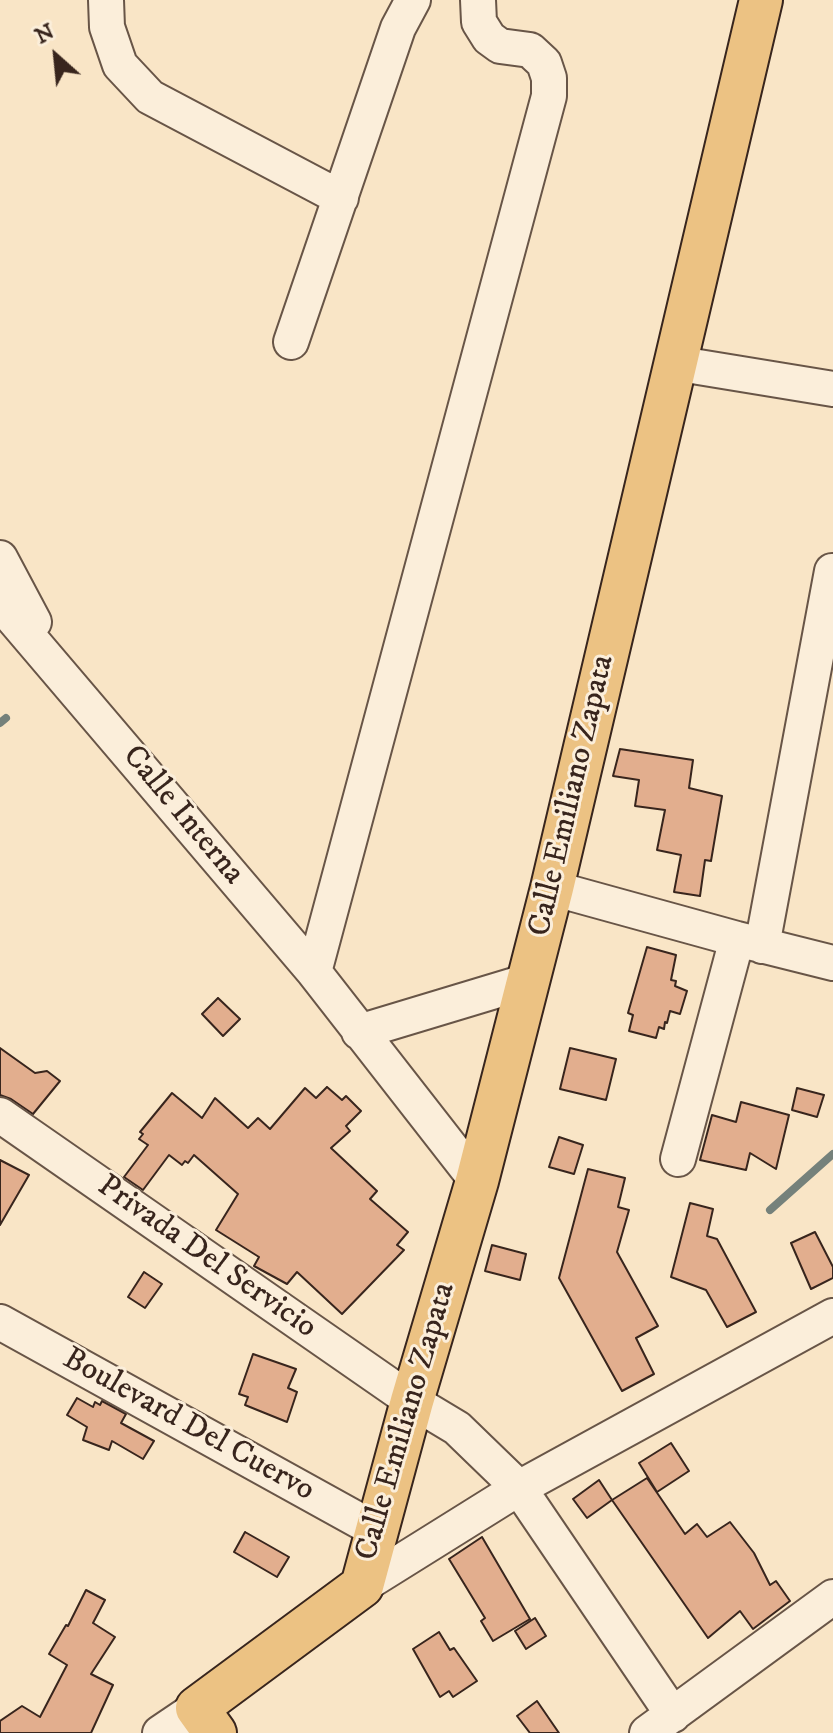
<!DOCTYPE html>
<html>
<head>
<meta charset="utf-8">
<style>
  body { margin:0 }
  #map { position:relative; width:833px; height:1733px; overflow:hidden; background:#f9e5c6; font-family:"IM FELL DW Pica",serif }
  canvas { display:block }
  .north { position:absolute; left:16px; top:16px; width:80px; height:80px; -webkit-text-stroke:6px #fbeeda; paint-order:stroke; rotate:333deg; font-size:22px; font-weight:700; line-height:32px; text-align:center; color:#38251d }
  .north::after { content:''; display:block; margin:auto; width:28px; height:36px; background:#38251d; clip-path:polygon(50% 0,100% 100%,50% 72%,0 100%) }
</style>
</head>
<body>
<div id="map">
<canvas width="833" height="1733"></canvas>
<div class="north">N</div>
</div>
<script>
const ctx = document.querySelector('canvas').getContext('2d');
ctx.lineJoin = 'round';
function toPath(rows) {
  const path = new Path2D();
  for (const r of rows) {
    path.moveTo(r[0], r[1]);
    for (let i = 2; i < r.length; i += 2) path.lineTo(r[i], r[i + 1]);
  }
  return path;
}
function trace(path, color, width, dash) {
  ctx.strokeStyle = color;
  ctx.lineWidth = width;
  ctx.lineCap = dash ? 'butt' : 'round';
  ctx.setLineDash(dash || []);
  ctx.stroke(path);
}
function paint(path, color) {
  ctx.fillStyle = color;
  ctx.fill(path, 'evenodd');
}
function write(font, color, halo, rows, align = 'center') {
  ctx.font = font + ' "IM FELL DW Pica",serif';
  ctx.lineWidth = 6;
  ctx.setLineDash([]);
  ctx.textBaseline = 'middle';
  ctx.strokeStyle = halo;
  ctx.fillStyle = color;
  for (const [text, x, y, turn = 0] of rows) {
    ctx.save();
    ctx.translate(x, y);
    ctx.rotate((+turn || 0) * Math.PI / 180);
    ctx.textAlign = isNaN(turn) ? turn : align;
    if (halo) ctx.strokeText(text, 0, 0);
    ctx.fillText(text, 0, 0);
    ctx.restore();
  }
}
trace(toPath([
  [0,723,6,718],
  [770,1210,833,1154]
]), '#75817b', 8);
const building = toPath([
  [620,749,693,760,689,788,722,796,711,861,705,860,700,896,674,892,681,855,657,850,665,810,635,806,639,780,613,776,620,749],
  [647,947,676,955,671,980,676,981,675,986,687,991,680,1014,670,1011,667,1023,665,1022,664,1029,659,1027,656,1038,629,1031,633,1015,628,1013,647,947],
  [218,998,240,1019,223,1036,202,1014,218,998],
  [0,1048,35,1073,47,1071,60,1081,33,1114,11,1099,0,1095,0,1048],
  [570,1048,616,1059,606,1100,560,1089,570,1048],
  [327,1087,342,1100,346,1096,361,1111,346,1126,350,1131,331,1148,377,1191,370,1199,408,1232,397,1245,404,1250,342,1314,297,1272,287,1284,254,1266,259,1257,216,1230,238,1194,194,1155,188,1163,185,1161,182,1165,169,1155,143,1190,124,1177,148,1145,139,1139,143,1134,140,1132,172,1093,202,1118,215,1098,248,1128,258,1118,270,1129,305,1088,316,1098,327,1087],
  [797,1088,824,1095,817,1117,792,1110,797,1088],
  [741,1102,789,1115,776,1169,750,1153,746,1170,700,1160,712,1115,736,1122,741,1102],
  [559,1137,583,1145,574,1174,549,1167,559,1137],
  [0,1160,29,1175,0,1225,0,1160],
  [588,1169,625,1178,618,1207,629,1210,617,1252,658,1326,636,1338,654,1374,622,1391,559,1278,588,1169],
  [690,1203,713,1209,707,1236,717,1239,756,1312,727,1327,706,1290,671,1277,690,1203],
  [815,1232,833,1267,833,1278,811,1289,791,1243,815,1232],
  [492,1245,526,1254,520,1280,485,1271,492,1245],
  [144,1272,162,1284,145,1308,128,1297,144,1272],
  [253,1354,296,1369,288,1388,297,1392,287,1422,245,1405,248,1397,239,1394,253,1354],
  [77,1398,93,1407,95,1402,100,1405,102,1401,126,1414,121,1423,154,1441,143,1459,112,1441,109,1450,83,1440,87,1427,67,1415,77,1398],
  [671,1443,689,1471,657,1492,639,1463,671,1443],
  [647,1478,685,1534,697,1524,707,1537,730,1522,754,1553,770,1585,776,1581,790,1601,753,1629,740,1611,708,1638,612,1500,647,1478],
  [599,1480,612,1500,587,1518,573,1499,599,1480],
  [245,1532,289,1557,277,1577,234,1552,245,1532],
  [482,1537,530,1619,493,1641,481,1621,485,1618,449,1559,482,1537],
  [86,1590,105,1600,93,1623,115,1637,91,1674,113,1685,91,1733,0,1733,0,1721,22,1706,40,1717,67,1665,49,1654,66,1625,68,1626,86,1590],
  [535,1618,546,1636,526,1649,515,1631,535,1618],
  [439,1632,450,1650,454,1648,477,1681,453,1697,449,1691,440,1697,413,1649,439,1632],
  [537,1701,559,1733,530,1733,517,1716,537,1701]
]);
paint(building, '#e2ae8e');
trace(building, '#38251d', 2);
const minor = toPath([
  [106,0,107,27,120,65,150,97,341,198],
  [291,342,398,28,413,0],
  [674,363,833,389],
  [0,558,34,622],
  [0,603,314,972,477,1181],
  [552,888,737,939,833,963],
  [762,946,832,571],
  [314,972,549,96,549,78,544,63,530,50,500,46,489,38,479,22,478,0],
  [359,1032,528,981],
  [0,1115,412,1401,457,1428,519,1488,673,1715],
  [678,1159,737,939],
  [0,1322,376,1530],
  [362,1586,519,1488,833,1316],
  [160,1733,197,1708],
  [647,1733,833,1597]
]);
const major = toPath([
  [215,1733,197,1708,362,1586,412,1401,477,1181,552,888,761,0]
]);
trace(minor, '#685547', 38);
trace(major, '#38251d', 46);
trace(minor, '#fbeeda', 34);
trace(major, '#ecc283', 42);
write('32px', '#38251d', '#fbeeda', [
  ["Calle Emiliano Zapata",573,796,-77],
  ["Calle Interna",182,816,50],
  ["Privada Del Servicio",206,1258,35],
  ["Calle Emiliano Zapata",407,1422,-74],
  ["Boulevard Del Cuervo",188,1426,29]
]);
</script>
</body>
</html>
